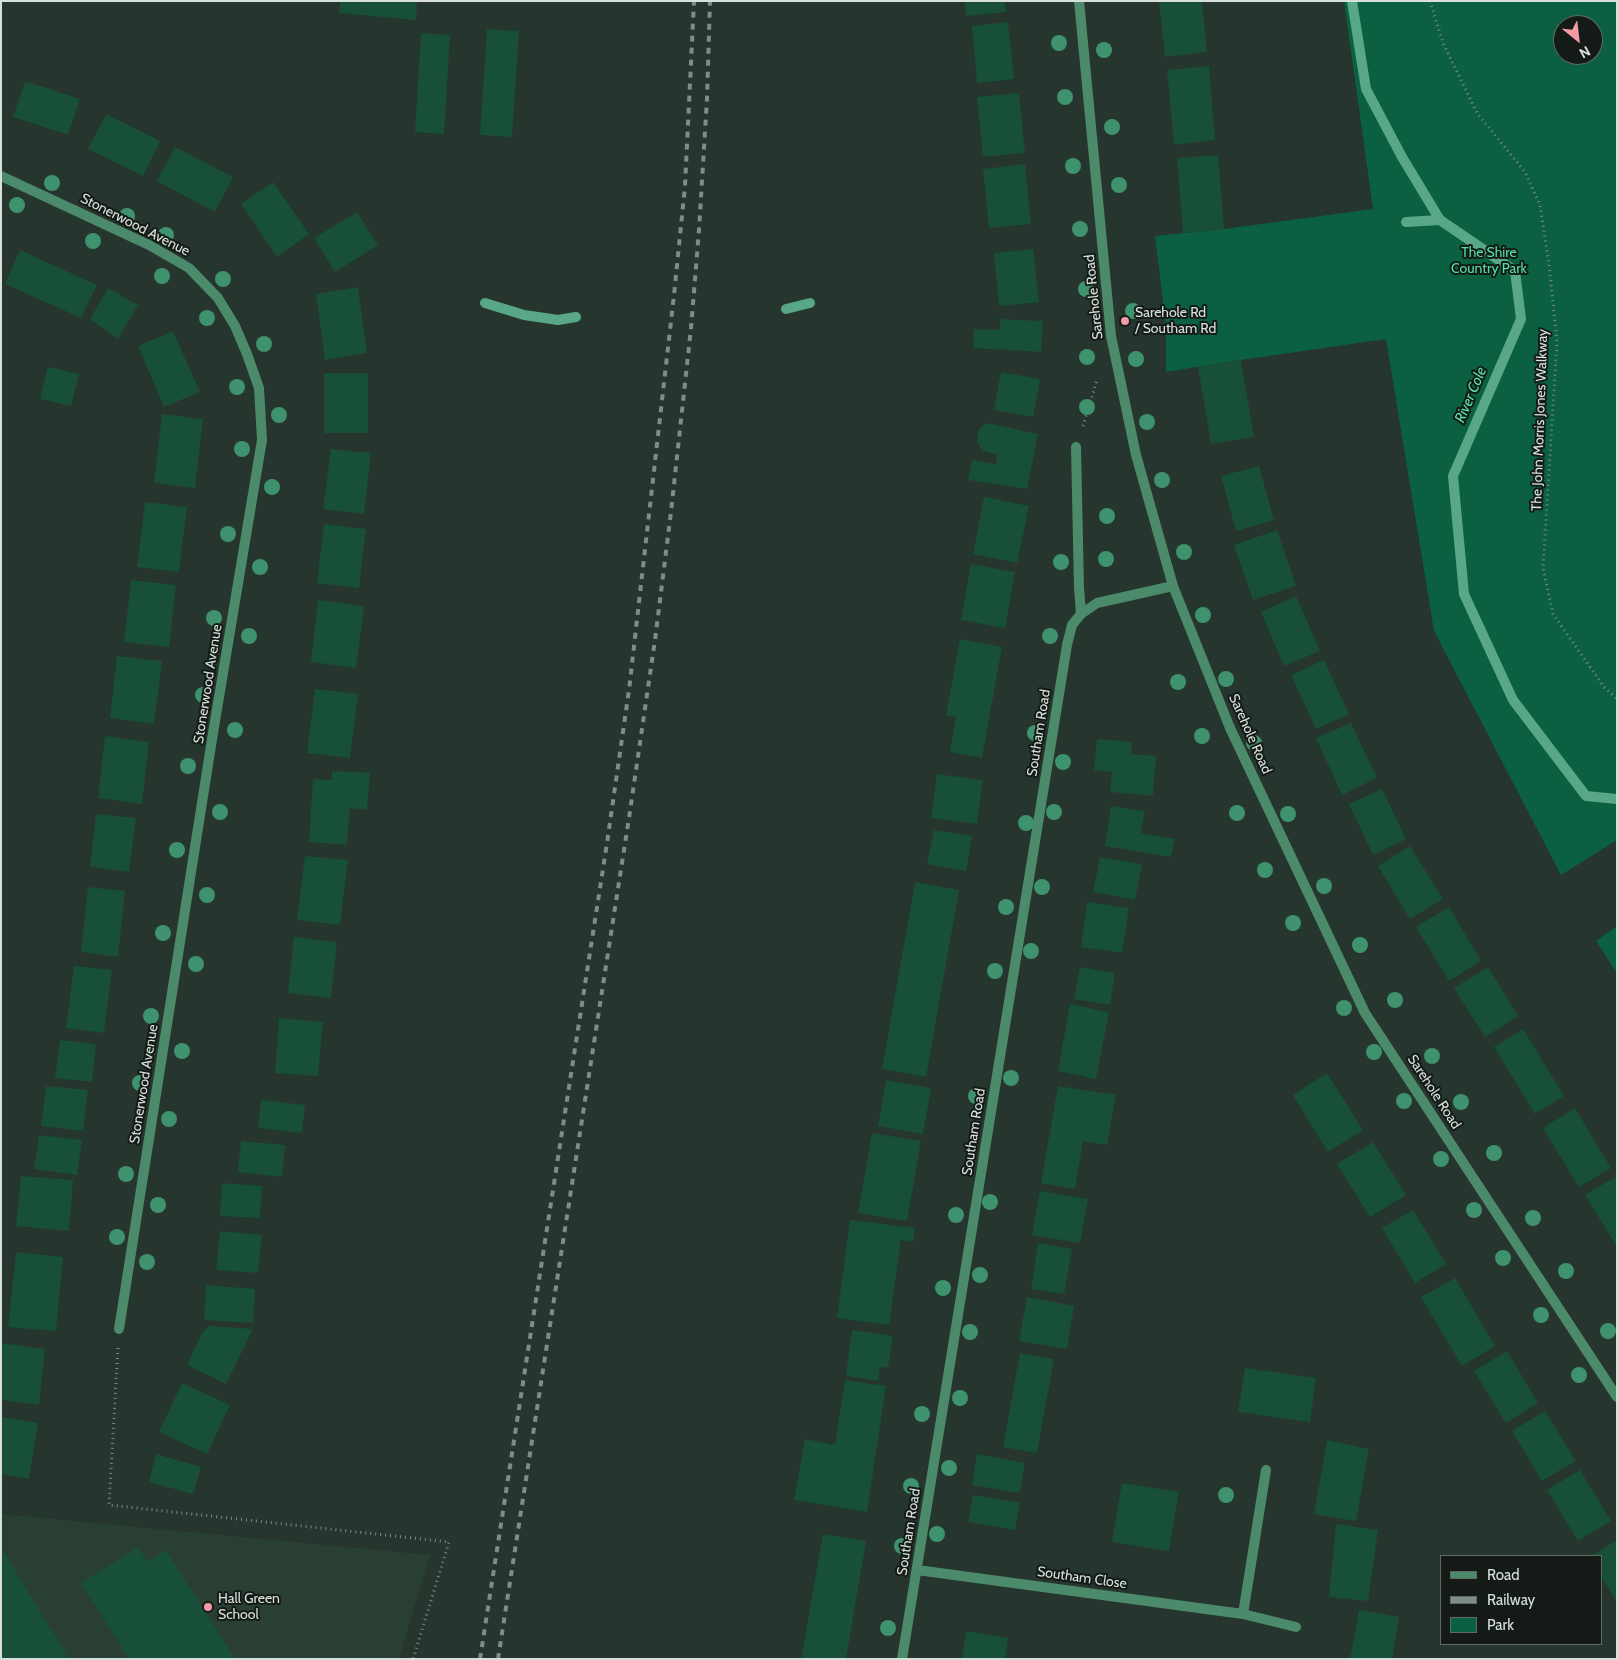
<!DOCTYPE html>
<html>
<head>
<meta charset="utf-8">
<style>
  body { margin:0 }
  #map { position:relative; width:1618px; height:1660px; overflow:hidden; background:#26352d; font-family:Cabin,sans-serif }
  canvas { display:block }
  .frame { position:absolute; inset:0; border:2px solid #d7e0db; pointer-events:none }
  .legend { position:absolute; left:1440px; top:1555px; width:162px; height:90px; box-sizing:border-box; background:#141b17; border:1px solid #626a65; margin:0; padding:6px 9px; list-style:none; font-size:15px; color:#d7e0db }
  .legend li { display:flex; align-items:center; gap:10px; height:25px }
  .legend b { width:25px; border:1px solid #626a65 }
  .north { position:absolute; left:1553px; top:15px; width:50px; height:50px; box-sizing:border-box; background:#141b17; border:1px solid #626a65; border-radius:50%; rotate:151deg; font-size:14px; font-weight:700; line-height:20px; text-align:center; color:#d7e0db }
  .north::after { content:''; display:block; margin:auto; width:18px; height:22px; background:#f49aa5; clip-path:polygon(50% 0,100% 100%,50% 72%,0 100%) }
</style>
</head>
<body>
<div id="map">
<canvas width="1618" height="1660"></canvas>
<div class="frame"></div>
<ul class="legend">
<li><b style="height:6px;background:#4c8a6c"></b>Road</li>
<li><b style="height:6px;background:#808c86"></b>Railway</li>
<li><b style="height:14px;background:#0a6041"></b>Park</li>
</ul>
<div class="north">N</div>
</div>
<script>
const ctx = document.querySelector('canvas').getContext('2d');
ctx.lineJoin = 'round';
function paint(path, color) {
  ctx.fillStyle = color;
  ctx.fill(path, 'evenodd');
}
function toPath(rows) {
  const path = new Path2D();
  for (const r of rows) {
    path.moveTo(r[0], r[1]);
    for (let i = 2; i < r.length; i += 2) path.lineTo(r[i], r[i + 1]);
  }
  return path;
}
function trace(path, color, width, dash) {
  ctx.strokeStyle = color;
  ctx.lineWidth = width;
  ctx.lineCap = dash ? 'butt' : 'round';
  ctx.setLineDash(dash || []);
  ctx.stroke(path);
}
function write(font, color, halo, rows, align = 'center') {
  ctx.font = font + ' Cabin,sans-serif';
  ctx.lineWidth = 4;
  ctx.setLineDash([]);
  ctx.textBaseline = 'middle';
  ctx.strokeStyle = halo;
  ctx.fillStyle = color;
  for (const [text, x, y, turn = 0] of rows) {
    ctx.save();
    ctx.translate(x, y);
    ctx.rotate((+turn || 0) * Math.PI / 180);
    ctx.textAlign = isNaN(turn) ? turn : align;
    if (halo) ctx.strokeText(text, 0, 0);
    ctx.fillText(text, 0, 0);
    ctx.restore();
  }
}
paint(toPath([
  [1,1514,430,1555,399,1659,1,1659]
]), '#2a3f34');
paint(toPath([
  [1344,1,1617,1,1617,840,1561,875,1434,631,1386,339,1241,360,1166,372,1166,326,1155,236,1224,229,1373,209],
  [1563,25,1593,25,1593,55,1563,55],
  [1617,926,1617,973,1596,941]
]), '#0a6041');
trace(toPath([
  [1352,1,1366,89,1402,157,1440,220,1515,271,1521,319,1453,476,1464,594,1513,700,1586,796,1617,799],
  [1406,222,1440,220],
  [485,303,524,315,558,320,576,317],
  [786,309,810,303]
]), '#58a888', 10);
paint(toPath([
  [340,1,417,1,416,20,339,13],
  [965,1,1005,1,1006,12,966,16],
  [1159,1,1202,1,1207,52,1165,57],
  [1008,22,1014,79,977,83,972,26],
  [487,29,519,31,512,137,480,135],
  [421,33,450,35,444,134,415,132],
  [1209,66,1215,140,1174,145,1167,70],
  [25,81,80,99,68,135,13,117],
  [1019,93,1025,153,983,157,977,97],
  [106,114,160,141,143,176,88,149],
  [175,147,233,177,215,212,157,181],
  [1218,155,1224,229,1183,233,1177,158],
  [1025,164,1031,224,989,228,983,169],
  [273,182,309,234,277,257,241,204],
  [357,212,378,245,335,272,314,238],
  [1033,249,1039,302,999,306,994,253],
  [20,250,97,285,81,318,5,284],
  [358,287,367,353,325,360,316,294],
  [108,288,138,305,118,339,90,319],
  [1000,319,1043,321,1041,352,973,348,974,329,1000,330],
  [173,331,200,392,164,407,138,346],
  [1241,360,1254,437,1211,444,1198,367],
  [48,367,79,374,71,406,40,399],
  [1001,372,1040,379,1033,417,994,410],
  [324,373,368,373,368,433,324,433],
  [162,414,203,419,195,488,154,483],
  [987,423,1038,434,1027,489,968,480,972,460,996,464,997,454,982,451,977,442,979,429],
  [331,449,371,453,364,514,323,509],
  [1259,466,1274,520,1236,531,1221,476],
  [984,497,1029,506,1017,563,973,554],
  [145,502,187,507,179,572,137,567],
  [324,524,366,529,359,588,317,583],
  [1277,530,1296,586,1253,600,1234,545],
  [971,564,1015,572,1005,628,961,620],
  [131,580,176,585,169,647,124,642],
  [1296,596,1320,651,1284,666,1261,612],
  [318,600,364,606,356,668,311,662],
  [960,639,1002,647,982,758,950,752,956,717,946,715],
  [117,656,162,661,154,724,110,718],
  [1324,660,1349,714,1316,729,1291,675],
  [315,689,358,694,350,758,307,753],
  [1351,723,1377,778,1342,795,1316,738],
  [105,736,149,742,142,804,98,798],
  [1097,739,1132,742,1131,754,1156,756,1153,796,1110,792,1112,772,1094,770],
  [332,771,370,773,367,810,350,808,347,845,309,842,313,779,332,780],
  [937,774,983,780,977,824,931,818],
  [1382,789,1406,839,1373,855,1349,804],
  [1111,806,1145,811,1141,833,1175,839,1171,857,1105,846],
  [96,814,136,818,129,872,90,867],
  [934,830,972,836,966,871,927,864],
  [1410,846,1443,899,1410,919,1378,866],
  [305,856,348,860,340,925,297,920],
  [1100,857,1142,864,1135,900,1093,892],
  [915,882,959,890,926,1077,882,1069],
  [88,887,125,891,118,957,81,952],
  [1087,902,1129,908,1122,953,1081,947],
  [1449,907,1481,961,1449,981,1416,927],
  [294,937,337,942,331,998,288,993],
  [74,966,112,970,104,1033,66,1028],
  [1080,967,1115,973,1110,1005,1074,999],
  [1488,967,1518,1016,1485,1037,1454,988],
  [1070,1004,1109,1012,1096,1079,1058,1071],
  [279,1018,323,1022,318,1076,275,1073],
  [1523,1029,1564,1096,1535,1114,1494,1047],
  [60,1040,96,1044,92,1082,55,1078],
  [1327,1073,1363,1130,1328,1152,1293,1095],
  [886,1080,931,1088,923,1134,878,1126],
  [46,1086,88,1090,83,1131,41,1126],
  [1058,1086,1116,1095,1107,1145,1083,1141,1075,1189,1041,1183],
  [261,1100,305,1105,302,1133,258,1128],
  [1575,1108,1611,1168,1579,1187,1543,1128],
  [872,1133,921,1141,907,1221,858,1213],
  [39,1135,82,1140,77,1175,34,1169],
  [241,1141,285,1145,282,1177,238,1172],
  [1373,1142,1406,1195,1370,1217,1337,1164],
  [21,1176,73,1180,69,1231,16,1226],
  [1617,1176,1617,1247,1585,1195],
  [222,1183,262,1186,260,1218,220,1216],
  [1040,1191,1088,1199,1080,1243,1032,1235],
  [1413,1210,1446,1264,1415,1283,1382,1228],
  [850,1220,915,1228,913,1242,901,1240,889,1325,837,1318],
  [220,1231,262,1235,258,1273,216,1270],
  [1038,1243,1072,1249,1064,1294,1031,1289],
  [16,1252,63,1257,56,1331,8,1327],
  [1455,1278,1495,1346,1462,1366,1421,1297],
  [206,1285,255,1289,253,1323,204,1320],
  [1027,1297,1074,1306,1067,1349,1019,1341],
  [209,1326,253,1329,226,1384,187,1365,202,1333],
  [852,1330,893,1336,888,1368,880,1367,878,1381,846,1376],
  [1,1343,45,1349,39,1405,1,1400],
  [1507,1351,1538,1403,1506,1423,1474,1371],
  [1020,1353,1054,1359,1037,1453,1003,1447],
  [1245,1368,1316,1378,1310,1422,1238,1412],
  [845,1380,886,1386,867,1512,794,1500,805,1439,835,1445],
  [182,1383,230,1405,207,1454,159,1432],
  [1545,1411,1576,1461,1542,1481,1512,1431],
  [1,1417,38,1423,29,1479,1,1474],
  [1327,1440,1369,1449,1356,1521,1314,1514],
  [156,1454,201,1467,193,1494,149,1482],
  [977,1454,1025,1463,1020,1493,972,1485],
  [1580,1470,1611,1521,1578,1541,1547,1490],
  [1122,1483,1179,1492,1169,1551,1112,1542],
  [973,1495,1020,1503,1015,1530,968,1522],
  [1336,1524,1378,1530,1368,1601,1329,1597],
  [823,1534,866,1541,846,1659,801,1659],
  [1617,1540,1617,1602,1602,1578,1602,1556,1591,1556],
  [1,1547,69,1659,1,1659],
  [138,1547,147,1562,166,1550,235,1659,129,1659,81,1583],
  [1359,1610,1399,1617,1392,1659,1350,1659],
  [966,1631,1008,1638,1005,1659,962,1659]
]), '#184f38');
trace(toPath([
  [1430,1,1443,43,1477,113,1525,172,1540,205,1549,264,1557,342,1543,568,1553,614,1604,687,1617,699],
  [1083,426,1097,380],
  [118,1348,109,1505,449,1542,413,1659]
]), '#7f8b84', 3, [1, 4]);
trace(toPath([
  [1079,1,1111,336,1136,455,1173,586,1230,728,1365,1013,1617,1397],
  [1,176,149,245,189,268,218,298,235,326,247,354,259,388,262,440,213,733,119,1329],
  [1076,447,1079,588,1081,614],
  [917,1570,1243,1614,1266,1470],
  [1243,1614,1296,1627],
  [902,1659,1067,645,1072,625,1081,614,1097,603,1173,586]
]), '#4c8a6c', 10);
trace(toPath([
  [480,1659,607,843,629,690,674,295,685,186,694,1],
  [498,1659,629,818,655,640,671,512,691,328,699,230,707,99,710,1]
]), '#808c86', 4, [6, 6]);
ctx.fillStyle = '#3f926e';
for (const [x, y] of [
  [1059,43],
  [1104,50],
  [1065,97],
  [1112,127],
  [1073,166],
  [52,183],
  [1119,185],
  [17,205],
  [127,216],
  [1080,229],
  [166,235],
  [93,241],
  [162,276],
  [223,279],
  [1086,289],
  [1133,311],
  [207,318],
  [264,344],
  [1087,357],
  [1136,359],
  [237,387],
  [1087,407],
  [279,415],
  [1147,422],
  [242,449],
  [1162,480],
  [272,487],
  [1107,516],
  [228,534],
  [1184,552],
  [1106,559],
  [1061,562],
  [260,567],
  [1203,615],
  [214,618],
  [249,636],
  [1050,636],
  [1226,679],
  [1178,682],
  [203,695],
  [235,730],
  [1035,733],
  [1202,736],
  [1254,743],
  [1063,762],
  [188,766],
  [220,812],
  [1054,812],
  [1237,813],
  [1288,814],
  [1026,823],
  [177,850],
  [1265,870],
  [1324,886],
  [1042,887],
  [207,895],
  [1006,907],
  [1293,923],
  [163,933],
  [1360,945],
  [1031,951],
  [196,964],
  [995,971],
  [1395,1000],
  [1344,1008],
  [151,1016],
  [182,1051],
  [1374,1052],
  [1432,1056],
  [1011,1078],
  [140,1083],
  [976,1096],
  [1404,1101],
  [1461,1102],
  [169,1119],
  [1494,1153],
  [1441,1159],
  [126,1174],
  [990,1202],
  [158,1205],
  [1474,1210],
  [956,1215],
  [1533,1218],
  [117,1237],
  [1503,1258],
  [147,1262],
  [1566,1271],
  [980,1275],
  [943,1288],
  [1541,1315],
  [1608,1331],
  [970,1332],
  [1579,1375],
  [960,1398],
  [922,1414],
  [949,1468],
  [911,1486],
  [1226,1495],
  [937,1534],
  [902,1546],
  [888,1628]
]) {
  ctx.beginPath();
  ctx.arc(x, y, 8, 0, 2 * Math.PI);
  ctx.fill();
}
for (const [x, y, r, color] of [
  [1125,321,5,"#f49aa5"],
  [208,1607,5,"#f49aa5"]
]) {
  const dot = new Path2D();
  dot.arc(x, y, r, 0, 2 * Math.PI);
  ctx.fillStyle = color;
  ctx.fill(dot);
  trace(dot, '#141b17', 2);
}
write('14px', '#d7e0db', '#141b17', [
  ["Stonerwood Avenue",135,225,27],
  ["Sarehole Road",1094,297,-96],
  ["The John Morris Jones Walkway",1540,420,-88],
  ["Stonerwood Avenue",208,684,-81],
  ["Southam Road",1039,733,-81],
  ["Sarehole Road",1250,734,66],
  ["Stonerwood Avenue",144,1084,-81],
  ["Sarehole Road",1434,1092,57],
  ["Southam Road",974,1132,-81],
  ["Southam Road",909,1532,-81],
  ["Southam Close",1082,1578,8]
]);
write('14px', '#54dea3', '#141b17', [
  ["The Shire",1489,253],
  ["Country Park",1489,269]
]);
write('14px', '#d7e0db', '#141b17', [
  ["Sarehole Rd",1135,313],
  ["/ Southam Rd",1135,329],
  ["Hall Green",218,1599],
  ["School",218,1615]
], 'left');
write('italic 15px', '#59e2a8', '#141b17', [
  ["River Cole",1471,395,-67]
]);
</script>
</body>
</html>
